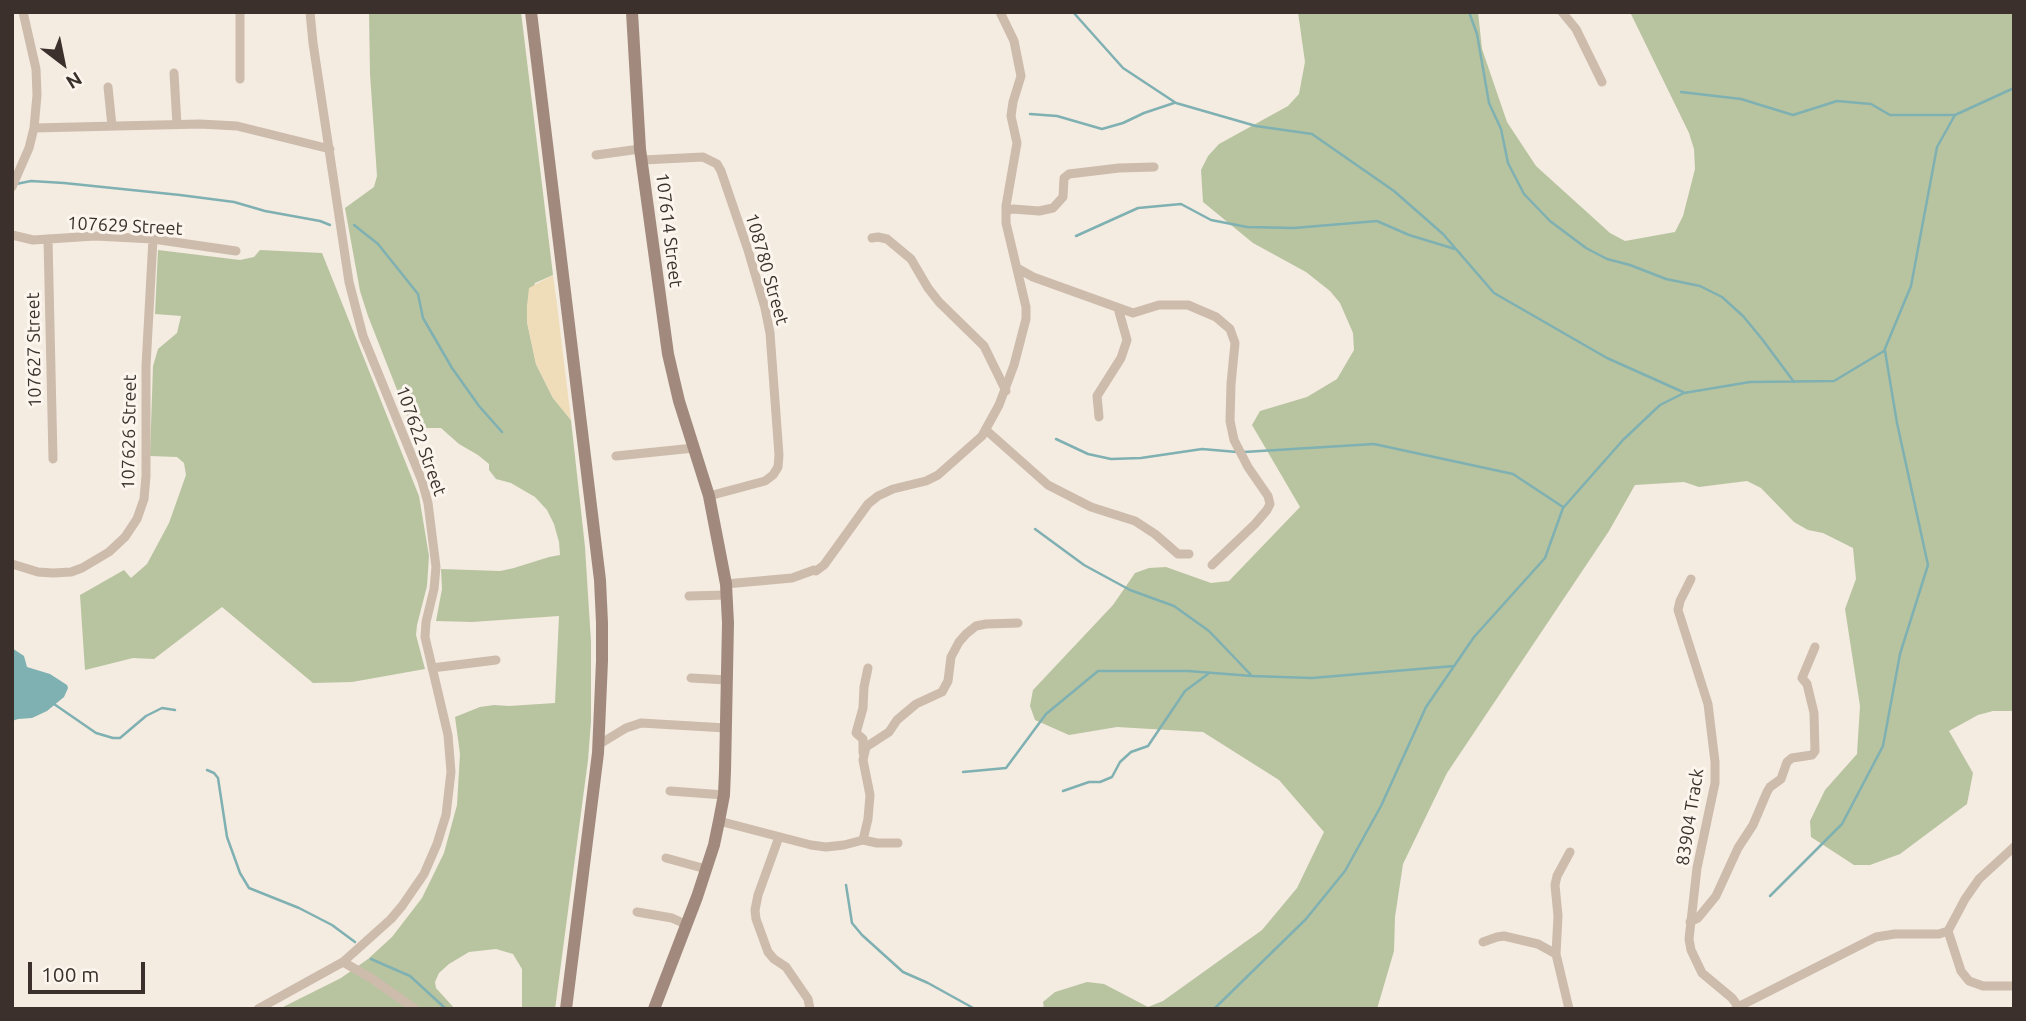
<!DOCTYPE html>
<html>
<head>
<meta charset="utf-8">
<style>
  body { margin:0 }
  #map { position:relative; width:2026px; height:1021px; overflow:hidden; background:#f4ebe1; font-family:Ubuntu,sans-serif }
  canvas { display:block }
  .frame { position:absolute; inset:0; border:14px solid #3b302b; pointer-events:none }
  .north { position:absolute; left:28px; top:28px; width:70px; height:70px; -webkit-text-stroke:5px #fbf5ee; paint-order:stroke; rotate:148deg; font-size:19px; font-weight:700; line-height:28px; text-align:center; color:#3b302b }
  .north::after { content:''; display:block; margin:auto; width:24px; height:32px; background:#3b302b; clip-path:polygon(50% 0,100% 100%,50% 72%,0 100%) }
  .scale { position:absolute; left:28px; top:962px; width:117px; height:32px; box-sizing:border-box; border:4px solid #3b302b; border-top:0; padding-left:9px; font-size:21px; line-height:24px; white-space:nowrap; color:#3b302b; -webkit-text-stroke:5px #fbf5ee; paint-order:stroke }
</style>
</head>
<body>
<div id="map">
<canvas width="2026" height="1021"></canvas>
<div class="frame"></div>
<div class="north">N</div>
<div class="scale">100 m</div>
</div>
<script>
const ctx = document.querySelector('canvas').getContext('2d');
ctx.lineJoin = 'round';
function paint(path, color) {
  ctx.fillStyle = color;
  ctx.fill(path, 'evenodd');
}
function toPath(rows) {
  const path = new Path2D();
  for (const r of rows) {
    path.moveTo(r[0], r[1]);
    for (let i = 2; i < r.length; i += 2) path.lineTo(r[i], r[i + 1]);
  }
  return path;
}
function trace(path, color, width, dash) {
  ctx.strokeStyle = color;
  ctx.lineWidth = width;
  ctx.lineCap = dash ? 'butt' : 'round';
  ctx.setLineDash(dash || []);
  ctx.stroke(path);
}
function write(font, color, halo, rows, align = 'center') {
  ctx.font = font + ' Ubuntu,sans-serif';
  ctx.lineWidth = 6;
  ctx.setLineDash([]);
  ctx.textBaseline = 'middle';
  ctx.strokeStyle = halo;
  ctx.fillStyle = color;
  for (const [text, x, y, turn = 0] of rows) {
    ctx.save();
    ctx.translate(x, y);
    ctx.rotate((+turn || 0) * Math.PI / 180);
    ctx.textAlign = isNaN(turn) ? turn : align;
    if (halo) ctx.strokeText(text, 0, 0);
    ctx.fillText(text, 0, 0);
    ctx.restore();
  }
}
paint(toPath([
  [369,12,521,12,553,275,535,283,527,306,527,322,536,364,553,398,571,420,585,547,591,642,591,721,588,760,555,1009,522,1009,522,969,513,954,496,949,469,952,449,964,439,973,435,982,436,988,455,1009,279,1009,341,978,368,959,392,937,422,898,444,853,457,805,460,754,455,717,480,707,494,705,509,706,555,703,559,616,472,622,436,621,442,589,441,569,500,571,514,568,549,557,560,555,559,542,554,524,547,510,535,497,511,483,496,479,489,470,489,464,478,455,459,444,441,428,426,428,414,433,368,316,360,291,345,208,374,187,377,176,370,74],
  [1298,12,1478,12,1482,49,1507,122,1536,166,1610,233,1625,241,1675,232,1683,216,1695,169,1694,149,1689,133,1630,12,2014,12,2014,711,1993,711,1978,715,1949,731,1973,773,1967,804,1900,854,1870,865,1854,865,1811,837,1810,821,1825,790,1857,754,1860,706,1845,609,1856,579,1853,548,1823,533,1808,530,1794,522,1761,488,1747,481,1699,487,1684,482,1635,485,1609,531,1447,773,1403,864,1395,917,1394,951,1377,1009,1044,1009,1043,1002,1055,992,1087,982,1104,984,1148,1007,1163,1001,1262,930,1297,888,1324,832,1279,780,1203,732,1117,727,1069,735,1035,720,1030,706,1033,690,1113,605,1135,573,1149,568,1166,567,1211,583,1229,581,1300,507,1252,425,1260,411,1307,397,1337,379,1354,350,1353,333,1340,303,1330,291,1306,272,1253,243,1203,202,1201,170,1208,156,1219,144,1288,106,1299,94,1305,62],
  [158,250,240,260,254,257,260,250,322,253,419,496,429,556,427,586,417,625,416,635,425,669,352,682,313,683,222,607,154,659,133,658,85,670,80,595,124,570,131,578,147,564,169,523,186,475,184,463,177,457,150,456,153,366,158,349,177,333,181,316,155,314]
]), '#b8c4a0');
paint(toPath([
  [553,275,557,305,571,420,553,398,536,364,527,322,527,306,529,288]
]), '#efdcb8');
paint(toPath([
  [12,648,24,656,27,667,50,674,67,685,68,688,64,697,47,711,32,718,18,719,12,721]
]), '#7fb0b2');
trace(toPath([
  [1073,12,1123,68,1176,103,1256,126,1312,134,1394,191,1443,234,1494,293,1607,358,1683,392],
  [1469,12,1477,34,1489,103,1501,129,1508,163,1524,194,1550,221,1586,248,1607,259,1630,265,1666,279,1700,286,1722,297,1743,316,1762,339,1794,382],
  [1681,92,1741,99,1793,115,1837,101,1871,104,1890,115,1955,115],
  [1030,114,1057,116,1102,129,1123,123,1144,113,1174,103],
  [16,184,31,181,64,183,180,195,234,202,265,211,320,221,330,225],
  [354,225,378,244,418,294,423,318,452,368,479,406,502,432],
  [1076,236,1138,208,1181,204,1211,220,1247,227,1294,228,1377,221,1409,235,1455,249],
  [1056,439,1088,454,1111,459,1141,458,1202,449,1237,452],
  [1244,452,1374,444,1513,474,1563,507],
  [1035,529,1084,565,1130,590,1174,606,1209,631,1252,676],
  [54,704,96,733,113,738,120,738,146,716,162,708,175,710],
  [207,770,214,773,218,778,227,837,240,873,249,888,299,908,332,925,355,942],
  [963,772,1006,768,1046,714,1098,671,1188,671,1252,676,1312,678,1454,666],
  [1063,791,1089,782,1100,782,1112,777,1120,762,1131,752,1148,746,1185,691,1208,674],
  [846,885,852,923,862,935,903,972,928,983,975,1009],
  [1770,896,1842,824,1883,746,1900,654,1928,565,1897,423,1885,351],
  [371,959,410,976,446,1009],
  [1214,1009,1306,919,1345,871,1381,806,1426,707,1474,637,1545,558,1563,508,1623,440,1660,405,1684,393,1750,382,1834,381,1884,351,1911,286,1937,147,1955,115,2014,88]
]), '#7fb0b2', 2.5);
trace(toPath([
  [1562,12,1576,29,1602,82],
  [174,73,177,125],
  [240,79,240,12],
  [108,87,112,126],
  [34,128,200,124,237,126,330,149],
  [596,155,640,149],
  [643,160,703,157,717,164,721,171,748,250,765,308,770,333,779,455,778,467,773,475,765,481,709,496],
  [12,187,29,148,34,128,37,95,36,69,23,12],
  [1006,211,1013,209,1039,211,1053,208,1063,197,1064,178,1069,174,1119,168,1154,167],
  [12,235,33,240,95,236,153,239,236,251],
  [872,238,878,237,887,239,911,259,928,288,939,302,984,346,1006,391],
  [48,239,53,459],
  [1017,268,1033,277,1133,313,1159,305,1188,305,1216,317,1230,329,1235,343,1231,384,1230,421,1234,440,1248,467,1268,496,1270,504,1267,510,1255,524,1212,565],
  [1099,417,1097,396,1121,358,1127,340,1118,308],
  [986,430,1048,485,1091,507,1135,521,1155,534,1178,554,1189,554],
  [616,456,694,448],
  [12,564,38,572,53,573,71,572,82,568,109,552,125,537,137,519,144,499,146,476,146,366,153,239],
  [1691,579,1680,601,1678,610,1708,704,1715,762,1715,783,1697,868,1689,939,1691,950,1702,973,1732,998,1740,1009],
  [726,584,792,578,814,570,816,571,824,565,868,504,878,496,893,489,926,481,938,475,982,436,999,405,1014,365,1026,319,1026,307,1006,223,1006,206,1017,143,1011,116,1013,102,1021,76,1014,41,1000,12],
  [689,596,727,595],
  [432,668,496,660],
  [691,678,727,680],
  [598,745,626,728,641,723,726,728],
  [863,753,863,739,856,733,863,708,864,687,868,668],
  [670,791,724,795],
  [719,821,811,845,826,847,844,845,863,840,877,843,898,843],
  [779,837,758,895,755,910,756,919,768,952,774,959,786,967,808,999,810,1009],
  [863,840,868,819,870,795,863,760,866,747,889,732,897,720,916,704,942,692,948,681,951,657,959,642,966,634,976,626,986,624,1018,623],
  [666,858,706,869],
  [637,912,672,918,687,925],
  [1690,922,1698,918,1716,896,1738,848,1753,825,1767,792,1770,787,1781,779,1787,762,1792,758,1812,755,1815,751,1814,713,1807,684,1802,678,1815,647],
  [1948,931,1961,971,1969,981,1983,986,2014,986],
  [1483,942,1497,937,1504,936,1538,944,1556,954],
  [343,962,371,978,415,1009],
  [1736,1008,1876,937,1895,934,1939,934,1948,931,1965,899,1979,879,2014,847],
  [258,1009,343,962,391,919,402,906,424,874,437,844,446,815,451,772,448,735,425,637,426,622,434,589,436,567,428,503,422,481,363,336,349,282,313,43,310,12],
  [1569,1009,1556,954,1558,916,1555,885,1557,876,1570,852]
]), '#cdbbac', 9);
trace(toPath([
  [531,12,600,580,602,623,602,661,598,753,566,1009],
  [632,12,640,149,668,354,679,401,709,496,726,584,728,623,725,771,724,795,719,821,714,845,697,897,654,1009]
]), '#a18a7d', 12);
write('18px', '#3b302b', '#fbf5ee', [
  ["107629 Street",125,226,3],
  ["107614 Street",669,230,83],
  ["108780 Street",767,269,74],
  ["107627 Street",34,350,-91],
  ["107626 Street",129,432,-89],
  ["107622 Street",421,441,70],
  ["83904 Track",1690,817,-81]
]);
</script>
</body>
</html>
